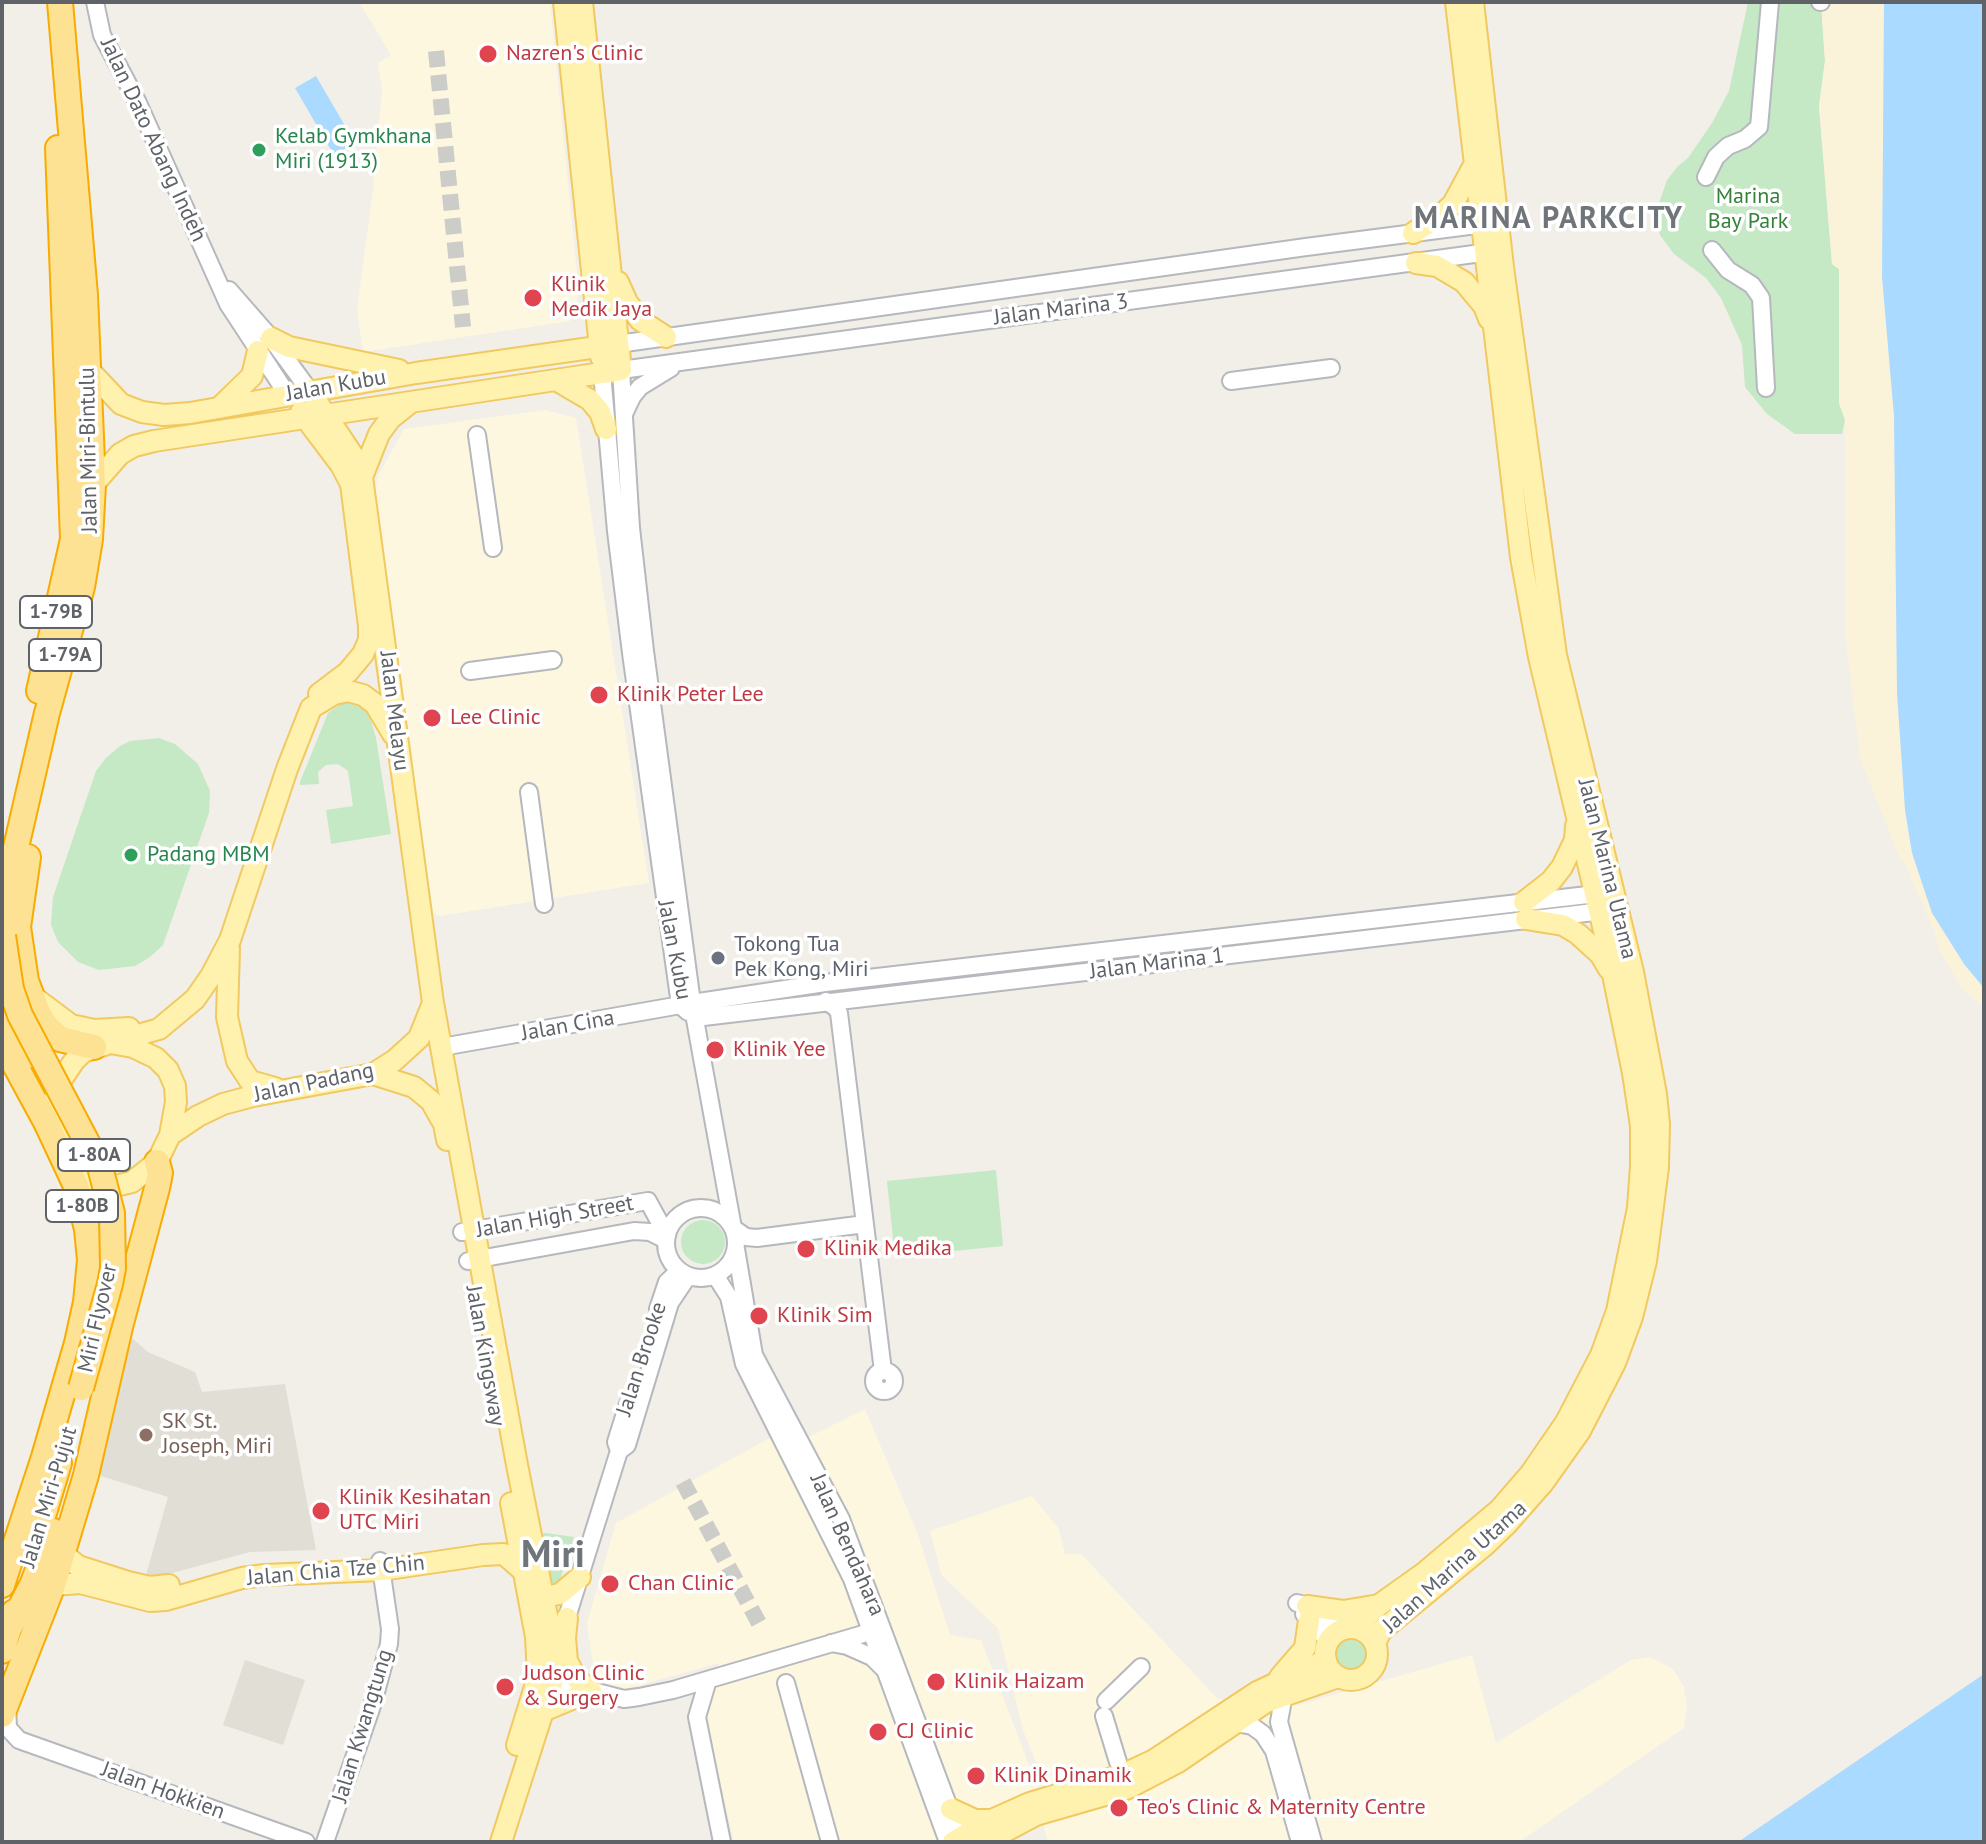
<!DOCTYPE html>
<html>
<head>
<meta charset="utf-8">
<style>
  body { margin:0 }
  #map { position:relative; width:1986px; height:1844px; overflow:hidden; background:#f1efe8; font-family:"PT Sans",sans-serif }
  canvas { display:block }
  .frame { position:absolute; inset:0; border:4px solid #5f6368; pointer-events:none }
</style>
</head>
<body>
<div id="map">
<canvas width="1986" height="1844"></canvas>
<div class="frame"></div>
</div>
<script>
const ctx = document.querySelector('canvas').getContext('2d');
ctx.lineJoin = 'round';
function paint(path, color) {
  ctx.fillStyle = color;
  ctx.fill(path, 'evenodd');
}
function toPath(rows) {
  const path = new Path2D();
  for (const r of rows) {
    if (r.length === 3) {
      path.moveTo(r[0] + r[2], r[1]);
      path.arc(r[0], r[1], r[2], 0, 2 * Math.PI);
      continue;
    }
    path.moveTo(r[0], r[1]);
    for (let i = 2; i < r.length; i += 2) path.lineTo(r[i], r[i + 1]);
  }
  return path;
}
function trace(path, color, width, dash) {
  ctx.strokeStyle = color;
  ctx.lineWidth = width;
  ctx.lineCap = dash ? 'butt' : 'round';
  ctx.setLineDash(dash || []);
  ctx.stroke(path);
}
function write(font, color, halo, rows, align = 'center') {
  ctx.font = font + ' "PT Sans",sans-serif';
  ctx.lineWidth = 7;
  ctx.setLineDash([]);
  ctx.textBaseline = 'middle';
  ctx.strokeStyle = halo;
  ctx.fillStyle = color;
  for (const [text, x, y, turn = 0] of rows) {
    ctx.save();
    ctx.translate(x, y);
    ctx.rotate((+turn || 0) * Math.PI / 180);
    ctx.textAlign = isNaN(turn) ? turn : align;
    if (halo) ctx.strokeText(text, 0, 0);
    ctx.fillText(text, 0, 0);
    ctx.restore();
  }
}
paint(toPath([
  [359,2,550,2,579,294,570,321,363,352,357,309,373,190,382,90,378,63,391,55],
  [545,410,576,418,649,883,440,916,433,913,374,496,378,476,404,429],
  [865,1409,917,1532,950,1635,981,1640,1039,1791,942,1842,734,1842,704,1712,719,1663,622,1690,596,1685,587,1623,616,1523,775,1435,783,1450],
  [1032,1496,1059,1529,1065,1554,1081,1554,1217,1698,1252,1708,1298,1705,1472,1655,1496,1743,1631,1660,1650,1657,1673,1669,1684,1687,1687,1706,1684,1728,1519,1842,1048,1842,1044,1829,1044,1782,1023,1730,998,1628,942,1576,930,1531]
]), '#fef7e0');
paint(toPath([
  [132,1338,148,1352,195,1372,202,1392,285,1384,316,1550,250,1552,161,1576,146,1575,168,1497,101,1476,95,1465],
  [245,1660,305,1680,283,1745,223,1725]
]), '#e1ded6');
paint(toPath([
  [1748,2,1821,2,1825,61,1819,106,1832,264,1839,269,1839,403,1845,420,1842,434,1795,434,1767,414,1745,387,1742,345,1721,298,1706,278,1674,254,1660,235,1655,215,1667,180,1678,166,1688,158,1712,123,1729,91],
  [349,701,365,710,371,721,376,738,391,834,331,844,326,810,353,806,348,771,338,764,326,765,318,772,319,784,300,785,300,782,328,713,342,703],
  [159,738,175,744,198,764,210,791,209,813,163,945,150,957,135,966,99,970,78,962,58,942,51,925,53,897,96,771,106,758,120,746,130,741],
  [996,1170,1003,1246,895,1257,887,1181],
  [703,1242,22],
  [546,1533,574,1537,558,1586,551,1588,539,1546,541,1534],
  [1349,1654,17]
]), '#c5e8c5');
paint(toPath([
  [1821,2,1884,2,1882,277,1894,416,1897,693,1905,810,1912,853,1984,988,1984,1007,1963,990,1939,949,1935,933,1905,864,1899,856,1860,758,1845,632,1845,420,1839,403,1839,269,1832,264,1819,106,1825,61]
]), '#fbf3d9');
paint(toPath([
  [1884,2,1984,2,1984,988,1964,964,1932,913,1912,853,1905,810,1897,693,1894,416,1882,277],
  [316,76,355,143,334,155,295,88],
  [1984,1674,1984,1842,1738,1842]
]), '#aadaff');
trace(toPath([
  [436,51,463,327],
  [683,1482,761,1627]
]), '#ccccc8', 16, [16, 8]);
const minor = toPath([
  [95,2,102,35,138,103,228,304,287,394],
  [1820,2,1821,2],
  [1706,177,1716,157,1728,146,1745,139,1759,127,1770,2],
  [1712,250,1728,270,1752,285,1761,298,1766,388],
  [229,290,271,338,309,390],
  [618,344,1306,247,1492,223],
  [602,373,616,531,631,653,680,1005,688,1012],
  [1231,381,1331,368],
  [624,414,632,397,640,387,671,368],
  [477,435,493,548],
  [470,671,553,660],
  [529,792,544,904],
  [826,1001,836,1008,839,1013,883,1371],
  [695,1018,1611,910],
  [442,1047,692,1003,825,983,1605,893],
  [701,1243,35],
  [865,1224,757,1238,746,1237,733,1228,692,1003,645,651,631,528,621,370,1496,251],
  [462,1232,648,1201,667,1236],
  [736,1249,754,1355,841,1519,962,1842],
  [468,1261,634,1231,650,1232,666,1240],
  [715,1275,729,1297,744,1364,852,1579,948,1842],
  [658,1309,667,1282,679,1271],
  [884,1381,10],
  [619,1451,616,1442,628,1404],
  [1297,1603,1307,1606,1316,1614,1343,1629],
  [1304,1614,1329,1641],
  [563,1630,619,1451,627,1445,670,1303,688,1276],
  [831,1643,847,1646,872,1657,884,1669],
  [543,1678,624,1699,639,1697,673,1690,880,1629],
  [708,1680,697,1717,722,1842],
  [786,1683,830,1842],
  [1284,1694,1279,1722,1313,1842],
  [1106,1701,1141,1667],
  [7,1705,8,1728,19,1740,306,1842],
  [1104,1716,1118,1762],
  [1236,1723,1252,1726,1263,1734,1274,1751,1300,1842],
  [325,1842,373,1703,389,1644,390,1629,380,1561]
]);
const major = toPath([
  [564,2,601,357],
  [1413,233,1440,216,1453,204,1473,167],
  [1416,263,1437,266,1464,282,1484,306,1489,319],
  [618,282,627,302,640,320,666,337],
  [271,338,289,347,399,370],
  [88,369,121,404,142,412,164,415,190,413,416,373,618,344],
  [556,380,590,400,600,412,606,429],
  [309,390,354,457,362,477,433,1003,517,1465,555,1656,553,1680,501,1842],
  [220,407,252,376,258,351],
  [301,412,341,465,351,484,369,626,369,640,363,654,348,672,319,694],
  [362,477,379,434,390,419,410,403],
  [93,485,120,454,134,446,154,441,621,370,582,2],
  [1524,902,1551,881,1562,867,1575,840,1576,826],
  [1526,919,1563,925,1578,934,1600,954,1609,969],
  [229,949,227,1017,237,1061,250,1081,275,1088],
  [31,995,71,1025,94,1030,129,1028],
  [110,1043,159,1029,195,999,211,976,230,940,287,769,311,708,334,694,348,691,363,695,375,704,393,734],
  [110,1043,133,1047,156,1058,168,1070,175,1086,176,1102,170,1135,157,1162,132,1182,115,1186,102,1185,87,1178,56,1115,55,1102,56,1088,74,1061,83,1052,110,1043],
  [373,1074,414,1087,431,1101,444,1124,447,1140],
  [170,1135,198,1116,223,1104,253,1096,373,1074,395,1060,419,1038,433,1003],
  [511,1503,536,1637,538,1677,517,1745],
  [61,1552,78,1566,128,1582,150,1587,169,1585],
  [53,1585,80,1583,150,1601,166,1600,242,1578,265,1575,382,1570,483,1555,504,1554,521,1569],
  [542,1593,548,1596,560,1594,580,1577],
  [1307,1606,1343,1611,1379,1605],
  [1351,1654,26],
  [1355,1628,1379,1605,1424,1573,1499,1510,1531,1473,1566,1422,1601,1355,1617,1311,1638,1208,1641,1166,1641,1126,1633,1073,1605,935,1539,657,1521,557,1456,2],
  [1375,1643,1381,1631,1484,1546,1507,1524,1543,1483,1580,1431,1615,1363,1632,1317,1646,1261,1658,1167,1659,1124,1656,1094,1633,972,1556,655,1503,267,1473,2],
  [1280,1677,1305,1648,1309,1620],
  [543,1711,591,1691,576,1678,567,1661,565,1638,567,1618],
  [951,1809,975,1820,992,1820],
  [953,1842,992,1820,1030,1803,1122,1775,1154,1760,1257,1692,1326,1660],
  [985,1842,1036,1815,1126,1789,1178,1762,1266,1702,1338,1677]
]);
const highway = toPath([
  [39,691,73,539,58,148],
  [28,857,18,927,26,981,39,1015,47,1027,60,1039,94,1047],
  [3,936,5,895,47,713,82,587,90,539,93,485,85,295,60,2],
  [2,1004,25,1057],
  [2,1041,46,1122,76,1186,87,1229,90,1260,86,1302,77,1343,44,1457,2,1585],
  [34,1546,59,1463],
  [10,1627,32,1585,53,1531],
  [2,1651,14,1612],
  [2,1715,53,1585,86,1475,120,1327,157,1188,160,1173,157,1162]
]);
trace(minor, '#b5b8bc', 20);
trace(major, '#f2c960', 24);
trace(highway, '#f9ab00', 28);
trace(minor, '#fff', 16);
trace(major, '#fff2af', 20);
trace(highway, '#fde293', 24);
const highwayBridge = toPath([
  [3,936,11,989,20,1015,100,1167,112,1213,113,1268,110,1284,81,1388]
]);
trace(highwayBridge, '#f9ab00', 28, []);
trace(highwayBridge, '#fde293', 24);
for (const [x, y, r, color] of [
  [488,54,10,"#e0444e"],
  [259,150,8,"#2e9e5b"],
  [533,298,10,"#e0444e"],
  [599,695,10,"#e0444e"],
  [432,718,10,"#e0444e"],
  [131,855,8,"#2e9e5b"],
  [718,958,8,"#6b7280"],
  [715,1050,10,"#e0444e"],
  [806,1249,10,"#e0444e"],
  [759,1316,10,"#e0444e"],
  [146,1435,8,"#8d6e63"],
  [321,1511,10,"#e0444e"],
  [610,1584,10,"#e0444e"],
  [936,1682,10,"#e0444e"],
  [505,1687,10,"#e0444e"],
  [878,1732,10,"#e0444e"],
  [976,1776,10,"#e0444e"],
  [1119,1808,10,"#e0444e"]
]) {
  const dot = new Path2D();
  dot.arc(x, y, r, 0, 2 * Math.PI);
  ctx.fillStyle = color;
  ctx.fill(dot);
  trace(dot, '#fff', 3);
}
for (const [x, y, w] of [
  [56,612,72],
  [65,655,72],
  [94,1155,72],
  [82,1206,72]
]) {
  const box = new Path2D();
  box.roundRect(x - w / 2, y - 16, w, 32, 6);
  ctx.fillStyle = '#fff';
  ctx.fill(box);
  trace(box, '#5f6368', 2);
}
write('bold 20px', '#5f6368', null, [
  ["1-79B",56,612],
  ["1-79A",65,655],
  ["1-80A",94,1155],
  ["1-80B",82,1206]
]);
write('22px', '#be3a42', '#fff', [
  ["Nazren's Clinic",506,54],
  ["Klinik",551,285],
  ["Medik Jaya",551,310],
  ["Klinik Peter Lee",617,695],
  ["Lee Clinic",450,718],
  ["Klinik Yee",733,1050],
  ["Klinik Medika",824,1249],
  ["Klinik Sim",777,1316],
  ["Klinik Kesihatan",339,1498],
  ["UTC Miri",339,1523],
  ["Chan Clinic",628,1584],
  ["Judson Clinic",523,1674],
  ["& Surgery",523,1699],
  ["Klinik Haizam",954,1682],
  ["CJ Clinic",896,1732],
  ["Klinik Dinamik",994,1776],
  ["Teo's Clinic & Maternity Centre",1137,1808]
], 'left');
write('22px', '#27864d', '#fff', [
  ["Kelab Gymkhana",275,137],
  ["Miri (1913)",275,162],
  ["Padang MBM",147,855]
], 'left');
write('22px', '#5f6368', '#fff', [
  ["Jalan Dato Abang Indeh",153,140,65],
  ["Jalan Marina 3",1061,310,-7],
  ["Jalan Kubu",336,386,-10],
  ["Jalan Miri-Bintulu",89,450,-91],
  ["Jalan Melayu",394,711,83],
  ["Jalan Marina Utama",1607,869,76],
  ["Jalan Kubu",674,950,79],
  ["Jalan Marina 1",1157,964,-7],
  ["Jalan Cina",568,1026,-10],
  ["Jalan Padang",314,1083,-12],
  ["Jalan High Street",555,1217,-10],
  ["Miri Flyover",98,1318,-77],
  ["Jalan Kingsway",485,1356,80],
  ["Jalan Brooke",642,1359,-72],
  ["Jalan Miri-Pujut",49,1497,-73],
  ["Jalan Bendahara",847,1545,66],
  ["Jalan Marina Utama",1455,1567,-42],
  ["Jalan Chia Tze Chin",336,1571,-5],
  ["Jalan Kwangtung",363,1726,-73],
  ["Jalan Hokkien",163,1791,20]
]);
write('22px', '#348238', '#fff', [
  ["Marina",1748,197],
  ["Bay Park",1748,222]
]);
write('22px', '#5b616d', '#fff', [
  ["Tokong Tua",734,945],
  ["Pek Kong, Miri",734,970]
], 'left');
write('22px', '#785e54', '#fff', [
  ["SK St.",162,1422],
  ["Joseph, Miri",162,1447]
], 'left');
ctx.letterSpacing = '2px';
write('bold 30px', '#70757a', '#fff', [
  ["MARINA PARKCITY",1549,219]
]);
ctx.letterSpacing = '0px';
write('bold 38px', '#70757a', '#fff', [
  ["Miri",553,1556]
]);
</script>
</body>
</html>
